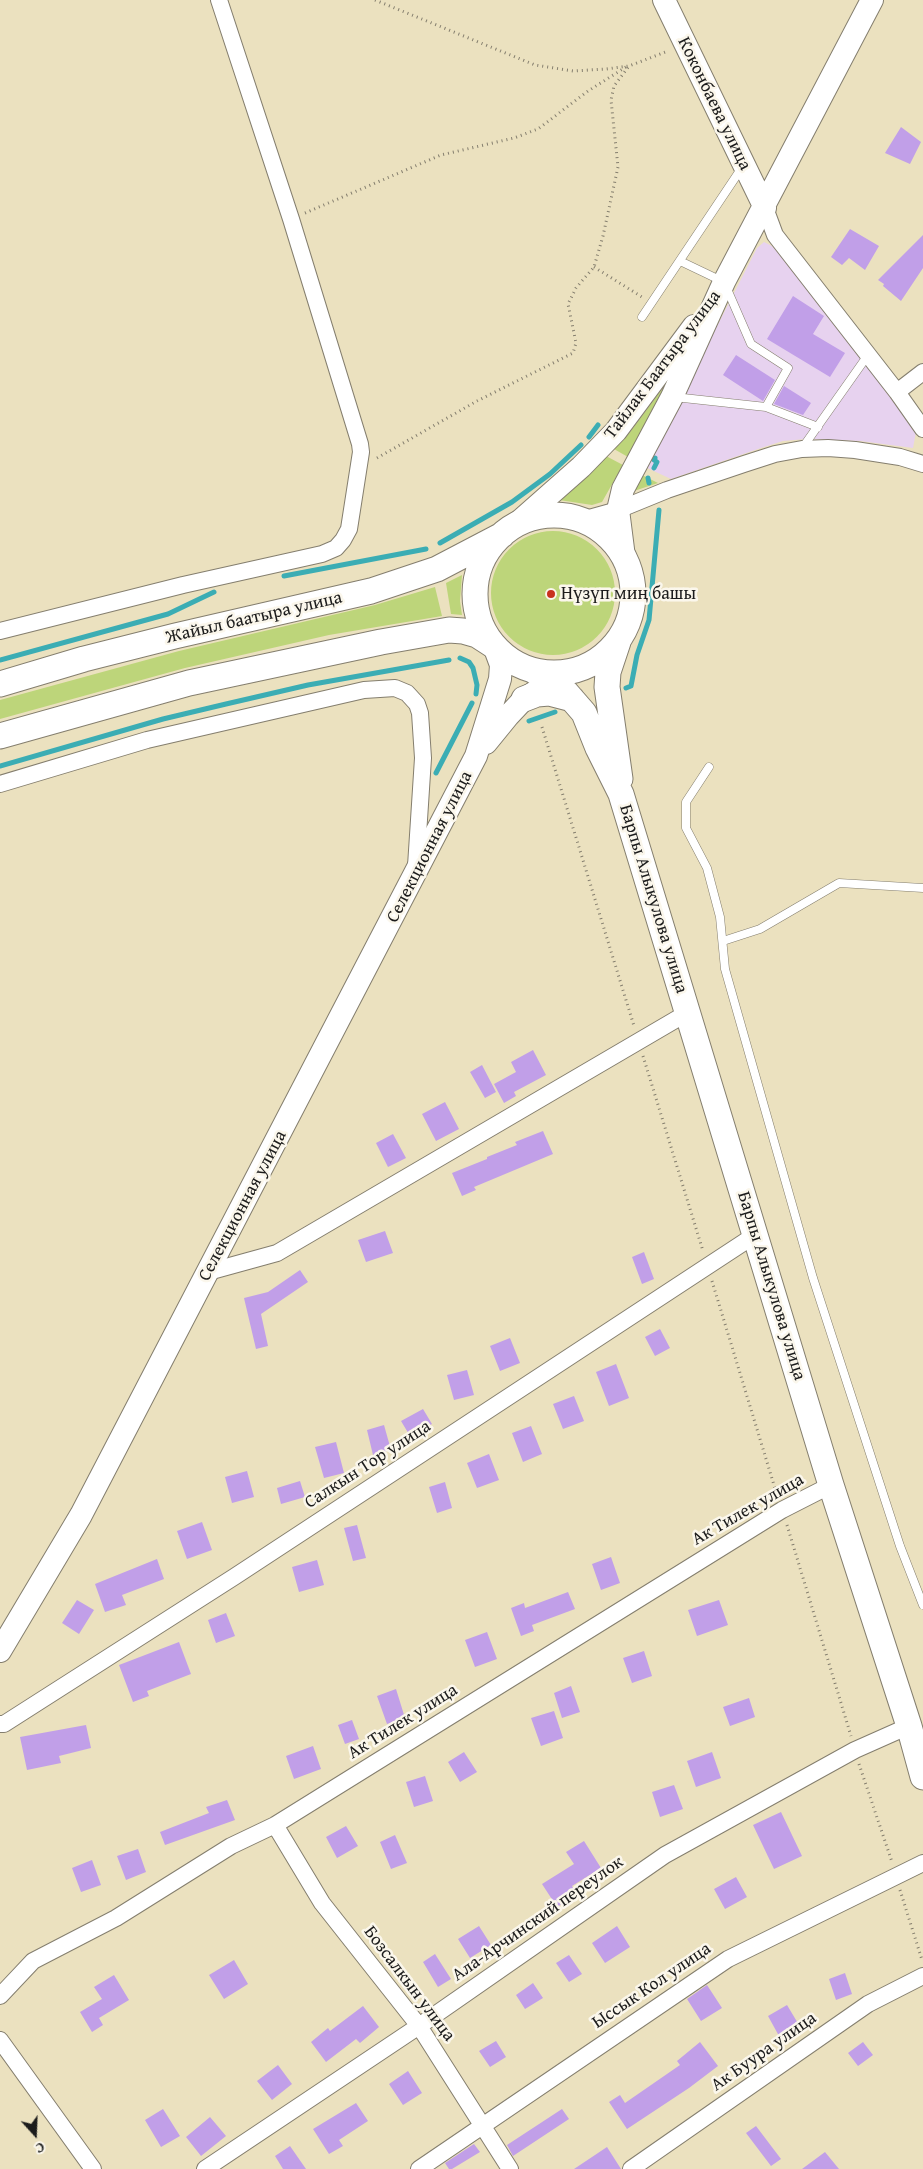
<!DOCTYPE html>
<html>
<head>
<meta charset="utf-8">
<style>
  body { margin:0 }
  #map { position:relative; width:923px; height:2169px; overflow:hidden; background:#ebe1bf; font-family:"Gentium Book Plus",serif }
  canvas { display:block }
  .north { position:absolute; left:10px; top:2109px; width:50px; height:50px; -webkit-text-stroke:4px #fbf7ec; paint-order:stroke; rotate:160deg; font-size:14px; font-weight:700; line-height:20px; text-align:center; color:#1c1c1c }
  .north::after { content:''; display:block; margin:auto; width:18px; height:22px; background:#1c1c1c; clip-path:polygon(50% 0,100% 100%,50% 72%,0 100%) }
</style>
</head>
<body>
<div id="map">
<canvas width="923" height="2169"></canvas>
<div class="north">С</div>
</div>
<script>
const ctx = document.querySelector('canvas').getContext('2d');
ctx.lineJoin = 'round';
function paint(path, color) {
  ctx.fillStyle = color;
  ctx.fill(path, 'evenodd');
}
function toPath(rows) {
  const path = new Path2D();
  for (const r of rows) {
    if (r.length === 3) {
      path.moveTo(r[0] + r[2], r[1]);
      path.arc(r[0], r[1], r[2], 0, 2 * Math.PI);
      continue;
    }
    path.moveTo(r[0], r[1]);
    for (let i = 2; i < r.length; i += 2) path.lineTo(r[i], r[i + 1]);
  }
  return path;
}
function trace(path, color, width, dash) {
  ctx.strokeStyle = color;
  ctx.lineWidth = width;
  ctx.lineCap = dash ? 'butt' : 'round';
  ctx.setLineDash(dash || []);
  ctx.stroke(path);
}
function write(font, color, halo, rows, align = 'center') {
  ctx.font = font + ' "Gentium Book Plus",serif';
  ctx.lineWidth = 5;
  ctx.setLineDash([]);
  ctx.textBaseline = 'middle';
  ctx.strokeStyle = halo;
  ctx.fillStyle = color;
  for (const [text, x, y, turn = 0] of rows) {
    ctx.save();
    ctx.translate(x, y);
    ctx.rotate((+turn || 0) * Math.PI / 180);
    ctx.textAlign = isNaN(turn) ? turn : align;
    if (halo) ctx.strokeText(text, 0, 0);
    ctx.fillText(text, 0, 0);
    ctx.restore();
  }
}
paint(toPath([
  [764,242,772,246,804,281,916,432,913,448,860,441,806,439,783,441,761,448,671,479,645,467,757,248]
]), '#e7d2ef');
paint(toPath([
  [662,389,663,390,628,457,614,449,630,432],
  [606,456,623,465,602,502,592,505,559,500,594,470],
  [642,475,658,483,634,491],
  [553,593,62],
  [462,575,460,601,462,615,451,614,446,583],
  [435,587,442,616,329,635,185,668,0,719,0,700,179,651,375,605]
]), '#bdd57a');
trace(toPath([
  [589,437,598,425],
  [654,468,657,462,654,460,655,458],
  [648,478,649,483],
  [440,543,512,502,550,474,581,445],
  [284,576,426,549],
  [460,658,469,662,473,668,477,685,476,694],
  [0,660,168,614,214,592],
  [626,688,631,686,637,655,649,620,659,510],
  [529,721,555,712],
  [0,766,163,719,226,704,308,685,449,660],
  [436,773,472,703]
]), '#3badb4', 5);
paint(toPath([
  [901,127,921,142,910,164,885,153],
  [850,229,879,246,865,270,849,258,842,265,831,257],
  [923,235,923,268,901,301,883,286,884,284,878,280],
  [793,296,824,316,813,334,845,353,830,377,767,339],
  [736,355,775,380,763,401,723,375],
  [784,386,811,403,803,415,774,404],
  [533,1050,546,1075,514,1092,516,1096,504,1103,494,1084,516,1072,511,1062],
  [482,1065,496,1092,485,1098,470,1072],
  [445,1102,459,1129,436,1141,422,1114],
  [543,1131,553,1154,474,1187,476,1190,462,1196,452,1173,487,1159,487,1157,517,1145,515,1142],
  [393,1134,406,1158,388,1167,376,1143],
  [385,1231,393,1253,366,1262,358,1240],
  [644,1252,654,1279,642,1284,632,1257],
  [300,1270,308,1282,261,1314,268,1346,256,1349,244,1298,268,1292],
  [660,1329,670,1348,655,1356,645,1337],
  [510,1338,520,1363,500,1371,490,1346],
  [616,1364,629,1398,609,1406,596,1372],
  [467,1370,474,1395,454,1400,447,1375],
  [574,1396,584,1421,563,1429,553,1404],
  [423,1409,432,1424,410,1436,401,1421],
  [384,1425,391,1450,373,1455,367,1430],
  [531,1426,542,1454,523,1462,512,1433],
  [336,1442,344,1473,324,1478,315,1447],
  [489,1454,499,1480,477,1488,467,1463],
  [247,1471,254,1497,232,1503,225,1477],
  [300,1481,305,1497,281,1504,277,1488],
  [445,1482,452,1508,437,1513,429,1487],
  [202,1522,212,1550,187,1559,177,1531],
  [357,1525,366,1558,353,1561,344,1528],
  [611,1557,620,1583,601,1590,592,1564],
  [157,1559,164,1579,122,1595,126,1605,105,1612,95,1584],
  [317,1560,324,1585,299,1592,292,1567],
  [568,1592,575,1609,532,1625,534,1631,521,1636,511,1608,524,1603,525,1608],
  [77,1600,94,1610,79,1634,62,1623],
  [719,1600,728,1625,697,1636,688,1610],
  [226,1613,235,1636,216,1643,208,1620],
  [487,1632,497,1659,475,1667,465,1640],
  [179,1642,191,1674,147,1691,149,1696,133,1702,119,1665],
  [644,1651,652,1676,632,1683,623,1658],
  [571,1686,580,1712,562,1718,554,1693],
  [396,1689,405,1718,387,1724,377,1696],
  [749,1698,755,1717,730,1726,723,1707],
  [554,1711,563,1738,541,1746,531,1718],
  [352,1720,359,1739,345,1744,338,1725],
  [86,1725,91,1748,59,1756,61,1763,27,1770,20,1737],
  [313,1746,321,1769,294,1779,286,1756],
  [464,1752,477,1772,460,1782,448,1762],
  [712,1752,721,1778,696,1787,687,1761],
  [425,1776,433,1801,414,1807,406,1782],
  [674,1785,683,1809,660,1817,652,1792],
  [227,1800,235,1820,165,1845,160,1832,209,1813,206,1807],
  [781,1812,802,1856,774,1869,753,1825],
  [346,1826,358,1846,337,1858,326,1837],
  [395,1835,407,1863,391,1869,380,1842],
  [584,1841,601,1868,572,1886,577,1895,557,1907,542,1884,574,1864,566,1852],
  [138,1849,146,1872,126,1880,117,1856],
  [92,1860,101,1885,81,1892,72,1868],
  [736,1877,747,1897,725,1909,714,1889],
  [479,1926,491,1945,470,1958,458,1939],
  [617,1926,630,1947,605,1963,592,1943],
  [435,1954,451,1979,438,1987,423,1962],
  [569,1955,582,1974,569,1982,556,1963],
  [234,1960,248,1984,224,1999,209,1975],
  [845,1973,852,1994,836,2000,829,1979],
  [114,1975,129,2000,99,2018,103,2025,92,2032,80,2012,102,1999,94,1987],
  [533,1983,543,1998,525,2009,516,1995],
  [707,1985,722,2008,701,2021,687,1999],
  [787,2005,799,2025,779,2036,768,2016],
  [363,2006,379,2027,360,2043,356,2039,326,2062,311,2042,328,2028,330,2031],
  [496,2041,506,2057,490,2067,479,2051],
  [700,2042,718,2066,689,2088,627,2129,609,2102,620,2095,625,2103,680,2065,677,2061],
  [863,2042,873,2055,858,2066,848,2053],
  [278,2065,292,2084,272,2100,257,2081],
  [408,2071,422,2093,403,2105,389,2084],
  [356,2103,368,2121,339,2140,343,2146,329,2154,313,2129],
  [163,2109,180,2136,161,2147,145,2120],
  [562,2109,569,2119,513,2156,507,2145],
  [210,2117,226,2136,201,2156,186,2137],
  [756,2126,781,2159,771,2166,746,2133],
  [474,2144,480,2152,452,2169,449,2169,445,2163],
  [290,2146,306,2169,283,2169,275,2156],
  [607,2147,621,2169,574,2169],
  [825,2152,839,2169,802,2169]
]), '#c19fe8');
const lane = toPath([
  [642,317,741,169],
  [674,397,766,407,788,368,751,344,724,282,680,261],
  [766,407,818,427],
  [803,447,868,355],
  [709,767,686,802,686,828,707,868,720,917,725,969,813,1278,900,1546,923,1605],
  [723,941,760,929,839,883,923,888]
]);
const street = toPath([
  [765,208,775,235,897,392,923,429],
  [897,392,923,372],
  [582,520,618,510,667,490,744,464,775,454,802,449,828,448,855,450,900,457,923,464],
  [0,631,183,585,322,554,336,548,343,540,349,529,361,452,360,444,291,219,219,0],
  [0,784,147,740,364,690,395,688,407,693,417,704,420,713,423,758,416,866],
  [208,1272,277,1253,687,1013],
  [0,1724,4,1724,234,1577,755,1235],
  [275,1825,322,1903,419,2026,510,2169],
  [0,1996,33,1961,116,1918,231,1846,275,1825,782,1510,831,1485],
  [0,2040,93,2169],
  [205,2169,419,2026,665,1855,855,1750,909,1726],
  [419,2169,728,1959,923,1863],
  [631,2169,868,2004,923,1976]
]);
const secondary = toPath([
  [664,0,765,208],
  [513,527,581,467,616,431,694,326],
  [624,557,618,510,623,489,672,397,724,282,872,0],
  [486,743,508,716,524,699,552,681,575,670],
  [0,1651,81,1515,476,756,500,679,501,665,494,646]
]);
const primary = toPath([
  [554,594,79],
  [618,642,608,672,607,687,620,779],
  [534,671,564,690,584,713,598,748,621,794,831,1485,909,1726,923,1777],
  [0,684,84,659,175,636,371,591,437,569,502,535],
  [524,699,537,694,549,693,572,699],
  [0,736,189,683,381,642,449,630,463,631,477,635,494,646]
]);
trace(lane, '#847e6e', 9);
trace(street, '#847e6e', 18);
trace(secondary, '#847e6e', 24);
trace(primary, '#847e6e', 27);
trace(toPath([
  [375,0,535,65,573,71,606,69,629,66,668,51],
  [305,213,441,155,514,138,538,129,588,91,626,67],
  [594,267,642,297],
  [377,458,477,401,573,353,576,343,568,304,576,288,594,267,603,236,618,167,611,100,614,86,629,66],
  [542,727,634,1026],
  [643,1056,703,1251],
  [712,1281,777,1495],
  [787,1525,851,1736],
  [859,1764,892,1862],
  [900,1890,922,1960]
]), '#847e6e', 3, [1, 4]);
trace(lane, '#fff', 8);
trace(street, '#fff', 16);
trace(secondary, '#fff', 22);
trace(primary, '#fff', 25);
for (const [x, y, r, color] of [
  [551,594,5,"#c8321e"]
]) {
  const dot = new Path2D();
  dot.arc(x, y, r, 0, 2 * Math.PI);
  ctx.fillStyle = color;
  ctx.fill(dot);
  trace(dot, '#fbf7ec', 2);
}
write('18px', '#1c1c1c', '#fbf7ec', [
  ["Коконбаева улица",714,104,64],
  ["Тайлак Баатыра улица",663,365,-53],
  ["Жайыл баатыра улица",254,618,-13],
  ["Селекционная улица",430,847,-63],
  ["Барпы Алыкулова улица",653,899,73],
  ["Селекционная улица",243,1206,-62],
  ["Барпы Алыкулова улица",771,1286,73],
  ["Салкын Тор улица",368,1465,-33],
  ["Ак Тилек улица",748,1510,-30],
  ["Ак Тилек улица",403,1722,-32],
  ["Ала-Арчинский переулок",538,1919,-35],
  ["Бозсалкын улица",409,1984,53],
  ["Ыссык Кол улица",652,1986,-34],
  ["Ак Буура улица",764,2052,-35]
]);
write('18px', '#1c1c1c', '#fbf7ec', [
  ["Нүзүп миң башы",561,594]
], 'left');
</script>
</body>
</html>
